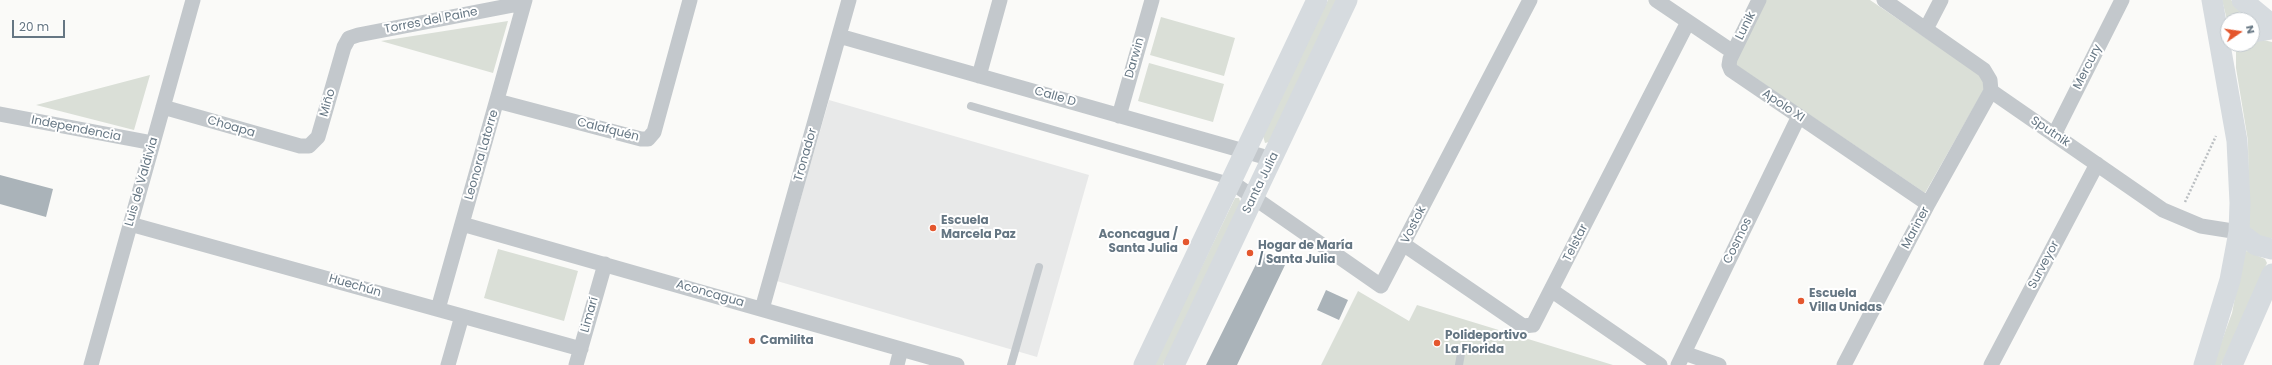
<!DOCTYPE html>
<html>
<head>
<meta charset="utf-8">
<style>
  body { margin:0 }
  #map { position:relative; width:2272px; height:365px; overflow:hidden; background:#fafaf8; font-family:Poppins,sans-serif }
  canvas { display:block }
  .north { position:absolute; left:2220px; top:12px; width:40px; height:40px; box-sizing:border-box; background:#fff; border:1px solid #c1c8cd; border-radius:50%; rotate:77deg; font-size:11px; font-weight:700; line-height:16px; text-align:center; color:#657683 }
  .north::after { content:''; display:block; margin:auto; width:14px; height:18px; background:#e4572e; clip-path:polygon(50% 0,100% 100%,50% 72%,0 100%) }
  .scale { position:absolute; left:12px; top:20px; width:53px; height:18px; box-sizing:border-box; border:2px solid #657683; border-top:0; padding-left:5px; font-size:12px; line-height:14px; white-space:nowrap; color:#657683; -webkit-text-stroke:3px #fff; paint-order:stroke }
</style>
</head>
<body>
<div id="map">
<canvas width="2272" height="365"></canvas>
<div class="north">N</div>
<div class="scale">20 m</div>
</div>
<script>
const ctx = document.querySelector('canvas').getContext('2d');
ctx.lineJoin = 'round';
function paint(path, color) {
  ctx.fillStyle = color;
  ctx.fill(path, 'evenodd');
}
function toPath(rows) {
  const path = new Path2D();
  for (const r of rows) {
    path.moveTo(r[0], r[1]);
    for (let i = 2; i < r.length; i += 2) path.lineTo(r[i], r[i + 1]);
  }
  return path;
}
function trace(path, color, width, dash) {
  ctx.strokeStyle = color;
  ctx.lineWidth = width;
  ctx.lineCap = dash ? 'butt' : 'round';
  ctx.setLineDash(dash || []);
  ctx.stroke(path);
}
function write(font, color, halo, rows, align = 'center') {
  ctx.font = font + ' Poppins,sans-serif';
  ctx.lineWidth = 4;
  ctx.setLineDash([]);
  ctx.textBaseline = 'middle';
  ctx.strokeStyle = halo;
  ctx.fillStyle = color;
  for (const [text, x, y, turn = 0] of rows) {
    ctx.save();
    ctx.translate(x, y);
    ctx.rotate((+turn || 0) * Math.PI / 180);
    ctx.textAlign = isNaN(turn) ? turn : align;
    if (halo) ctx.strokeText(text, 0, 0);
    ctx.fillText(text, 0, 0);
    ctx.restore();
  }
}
paint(toPath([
  [829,100,1089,175,1037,357,777,281]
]), '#e8e9e9');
paint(toPath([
  [1328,0,1338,0,1269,142,1265,143,1263,136],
  [1766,0,1870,0,1986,79,1987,84,1925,193,1736,65,1736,59],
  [2222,0,2231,0,2249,20,2228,20,2228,24],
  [1161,17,1235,38,1224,76,1150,55],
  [508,21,493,73,381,41],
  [2259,39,2272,42,2272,238,2268,239,2261,238,2249,230,2248,141,2236,68,2236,47,2239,44,2252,44,2252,40],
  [1149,63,1224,84,1213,122,1138,101],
  [150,75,134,130,36,105],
  [1235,198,1239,198,1241,204,1163,365,1154,365],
  [498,249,578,271,564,321,484,298],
  [2247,251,2265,259,2267,263,2221,365,2213,365,2232,313,2244,252],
  [1358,291,1409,321,1417,305,1613,365,1321,365]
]), '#dadfd7');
paint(toPath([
  [0,175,53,189,46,217,0,204],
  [1262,252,1285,265,1237,365,1206,365],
  [1326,290,1348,300,1339,320,1317,310]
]), '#aab3b9');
trace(toPath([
  [2185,202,2216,136]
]), '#bbbfc2', 2.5, [2, 2]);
trace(toPath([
  [971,106,1230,181],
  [1011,365,1039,267],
  [1459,365,1462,348]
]), '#c3c8cc', 8);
trace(toPath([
  [1656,0,1733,52],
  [1759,0,1730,59,1729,65,1731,70,1928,204],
  [1884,0,1984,70,1990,80,1991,91],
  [1926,29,1941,0],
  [839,36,1272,159],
  [979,76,1000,0],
  [1991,91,2163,210,2201,226,2239,232],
  [497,101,641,139,648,139,654,132,690,0],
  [163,107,300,146,309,146,318,137,344,47,349,38,358,35,524,3],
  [0,114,153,143],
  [1119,116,1152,0],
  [2054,135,2122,0],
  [1230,181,1381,286,1530,0],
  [130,224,581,349],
  [462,224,957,365],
  [1403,244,1523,326,1533,325,1688,22],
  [1551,290,1660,365],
  [438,309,525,0],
  [762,309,849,0],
  [1684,353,1719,365],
  [91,365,193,0],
  [448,365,462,316],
  [576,365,605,264],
  [897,365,901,349],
  [1678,365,1799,116],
  [1844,365,1928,204,1991,91],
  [1991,365,2097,164]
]), '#c3c8cc', 15);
trace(toPath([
  [2242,0,2272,25],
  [2252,32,2272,29],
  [2239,232,2256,245,2272,249],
  [1144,365,1317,0],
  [1174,365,1347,0],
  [2204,365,2230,280,2239,232,2240,203,2237,141,2212,0],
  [2232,365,2272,274]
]), '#d6dbdf', 21);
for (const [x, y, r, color] of [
  [933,228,4,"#e4572e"],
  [1186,242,4,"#e4572e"],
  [1250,253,4,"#e4572e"],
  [1801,301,4,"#e4572e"],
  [752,341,4,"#e4572e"],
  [1437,343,4,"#e4572e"]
]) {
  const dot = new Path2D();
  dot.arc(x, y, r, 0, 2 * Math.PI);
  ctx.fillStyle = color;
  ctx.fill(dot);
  trace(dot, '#fff', 1.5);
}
write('12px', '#657683', '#fff', [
  ["Torres del Paine",431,21,-11],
  ["Lunik",1746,26,-63],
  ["Darwin",1135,58,-74],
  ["Mercury",2088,67,-63],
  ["Calle D",1055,97,16],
  ["Miño",328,103,-74],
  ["Apolo XI",1783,106,34],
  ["Choapa",231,127,16],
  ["Independencia",76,129,11],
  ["Calafquén",608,130,14],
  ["Sputnik",2050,132,34],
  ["Leonora Latorre",482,155,-74],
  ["Tronador",806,155,-74],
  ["Luis de Valdivia",142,182,-74],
  ["Santa Julia",1261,183,-64],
  ["Vostok",1414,225,-63],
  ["Mariner",1916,228,-62],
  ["Cosmos",1738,241,-64],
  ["Telstar",1576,243,-63],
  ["Surveyor",2044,265,-62],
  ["Huechún",355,286,16],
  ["Aconcagua",710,294,16],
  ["Limarí",590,315,-74]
]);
write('bold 12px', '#657683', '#fff', [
  ["Escuela",941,221],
  ["Marcela Paz",941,235],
  ["Aconcagua /",1178,235,"right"],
  ["Santa Julia",1178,249,"right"],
  ["Hogar de María",1258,246],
  ["/ Santa Julia",1258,260],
  ["Escuela",1809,294],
  ["Villa Unidas",1809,308],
  ["Polideportivo",1445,336],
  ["La Florida",1445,350],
  ["Camilita",760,341]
], 'left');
</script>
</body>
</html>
